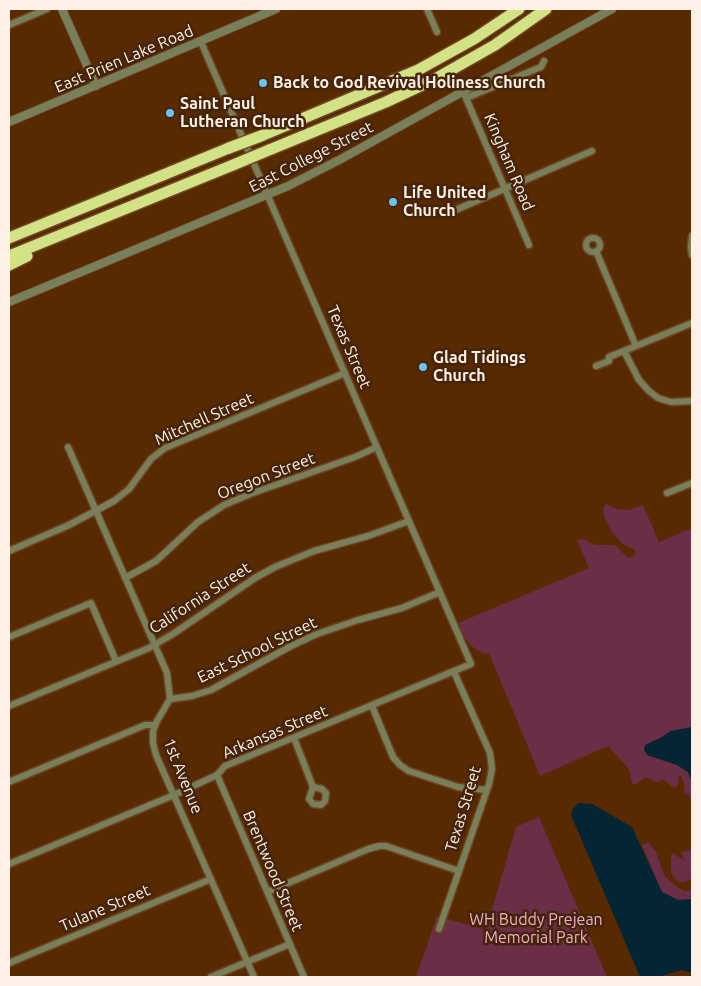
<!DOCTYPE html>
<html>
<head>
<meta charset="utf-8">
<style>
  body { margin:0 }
  #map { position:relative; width:701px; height:986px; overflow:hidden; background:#572a01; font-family:Ubuntu,sans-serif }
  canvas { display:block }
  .frame { position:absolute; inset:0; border:10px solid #fef0e6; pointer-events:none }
</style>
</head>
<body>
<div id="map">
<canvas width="701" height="986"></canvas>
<div class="frame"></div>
</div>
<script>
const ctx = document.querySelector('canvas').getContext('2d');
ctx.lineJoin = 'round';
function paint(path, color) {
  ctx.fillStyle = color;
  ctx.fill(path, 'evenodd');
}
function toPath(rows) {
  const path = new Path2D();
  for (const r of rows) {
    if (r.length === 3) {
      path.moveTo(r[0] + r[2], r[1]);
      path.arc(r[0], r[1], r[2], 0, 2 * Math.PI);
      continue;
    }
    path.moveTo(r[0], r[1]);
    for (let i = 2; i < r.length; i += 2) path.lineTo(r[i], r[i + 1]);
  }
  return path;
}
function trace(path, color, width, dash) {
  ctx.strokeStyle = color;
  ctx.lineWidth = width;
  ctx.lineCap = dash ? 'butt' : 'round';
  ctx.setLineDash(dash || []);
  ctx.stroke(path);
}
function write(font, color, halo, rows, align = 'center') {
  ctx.font = font + ' Ubuntu,sans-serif';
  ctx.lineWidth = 5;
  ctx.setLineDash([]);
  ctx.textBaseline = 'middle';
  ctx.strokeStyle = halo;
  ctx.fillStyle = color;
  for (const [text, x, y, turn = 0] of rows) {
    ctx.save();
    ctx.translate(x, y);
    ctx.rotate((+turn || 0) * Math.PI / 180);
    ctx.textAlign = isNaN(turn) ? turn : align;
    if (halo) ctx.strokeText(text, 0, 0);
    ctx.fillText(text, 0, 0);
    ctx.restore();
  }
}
paint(toPath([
  [606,504,618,509,629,510,643,505,659,542,692,528,692,727,671,731,662,737,645,745,647,755,677,765,688,772,692,782,692,805,689,795,684,793,685,786,681,776,678,778,679,782,677,786,674,788,664,780,656,782,646,777,636,784,632,784,629,769,608,746,540,776,489,653,484,654,471,646,460,630,458,623,589,568,577,540,583,539,595,545,615,545,628,558,635,555,636,553,635,550,623,544,611,531,604,516,603,509],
  [539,817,607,977,416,977,437,916,486,930,516,827],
  [648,842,656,852,665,876,677,887,685,891,692,890,692,899,678,900,662,892,642,845],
  [692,850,692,879,683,883,676,880,671,873,671,855,672,853,684,860,681,852]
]), '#6a2e47');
paint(toPath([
  [692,727,692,782,688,772,677,765,647,755,644,750,645,745,662,737,671,731],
  [579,803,592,804,632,827,662,892,678,900,692,899,692,973,681,970,659,977,640,977,571,815,573,808]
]), '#052434');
const minor = toPath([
  [427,9,437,32],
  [9,25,47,9],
  [463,91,529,245],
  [466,98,541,67,544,61],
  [451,212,592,151],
  [692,236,691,247,692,255],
  [593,245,7],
  [596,251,636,346],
  [624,351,639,380,649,391,658,398,671,402,692,401],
  [596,366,609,361,609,357,692,323],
  [68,447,167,673,170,699,157,721,153,731,153,743,156,755,254,977],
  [667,493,692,483],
  [9,551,69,525,114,501,129,489,151,459,165,448,345,373],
  [125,578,156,561,198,522,224,505,250,494,355,457,377,447],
  [9,637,91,603,116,661],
  [170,699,192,696,211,690,291,646,317,634,358,620,402,608,440,592],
  [9,706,149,648,173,634,255,578,275,567,314,551,368,536,409,521],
  [372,706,393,757,400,765,409,771,458,787,486,790],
  [294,738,313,787],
  [217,775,304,977],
  [9,782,145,725,155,725],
  [313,787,322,789,326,793,325,801,321,805,313,804,309,799,313,787],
  [9,864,174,795,217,775,225,766,471,664,201,42],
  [267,892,368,849,379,846,386,846,459,871],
  [439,929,489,784,492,769,490,753,454,672],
  [9,963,211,879],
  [211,977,290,944]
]);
const tertiary = toPath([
  [62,9,96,86],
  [9,122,276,9],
  [9,302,288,186,341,159,612,9]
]);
const motorway = toPath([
  [261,136,418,70,474,39,519,9],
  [269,150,386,102,435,79,495,45,546,9],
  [9,238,229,148],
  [9,256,233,165],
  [9,265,27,256]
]);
trace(minor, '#6e4621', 9);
trace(tertiary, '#6e4621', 10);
trace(motorway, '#6e4621', 14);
trace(minor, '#797f5b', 6);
trace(tertiary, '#797f5b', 8);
trace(motorway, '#d4e286', 11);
const motorwayBridge = toPath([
  [229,148,261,136],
  [233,165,269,150]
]);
trace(motorwayBridge, '#6e4621', 14, []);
trace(motorwayBridge, '#d4e286', 11);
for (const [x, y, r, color] of [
  [263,83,5,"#6ec2f3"],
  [170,113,5,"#6ec2f3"],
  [393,202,5,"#6ec2f3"],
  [423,367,5,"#6ec2f3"]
]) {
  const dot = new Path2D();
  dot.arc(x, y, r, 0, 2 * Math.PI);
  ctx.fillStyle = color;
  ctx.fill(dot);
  trace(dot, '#44240a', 2);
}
write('16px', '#fef0e6', '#44240a', [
  ["East Prien Lake Road",124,59,-23],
  ["East College Street",311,157,-27],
  ["Kingham Road",509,162,67],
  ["Texas Street",349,347,67],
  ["Mitchell Street",204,419,-24],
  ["Oregon Street",266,476,-21],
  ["California Street",200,598,-33],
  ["East School Street",257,650,-26],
  ["Arkansas Street",275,732,-23],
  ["1st Avenue",183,776,68],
  ["Texas Street",463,809,-73],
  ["Brentwood Street",273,871,67],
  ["Tulane Street",105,908,-23]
]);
write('bold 16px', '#fef0e6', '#44240a', [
  ["Back to God Revival Holiness Church",273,83],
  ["Saint Paul",180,104],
  ["Lutheran Church",180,122],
  ["Life United",403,193],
  ["Church",403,211],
  ["Glad Tidings",433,358],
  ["Church",433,376]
], 'left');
write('16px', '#f3acc6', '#44240a', [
  ["WH Buddy Prejean",536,920],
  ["Memorial Park",536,938]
]);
</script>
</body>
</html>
